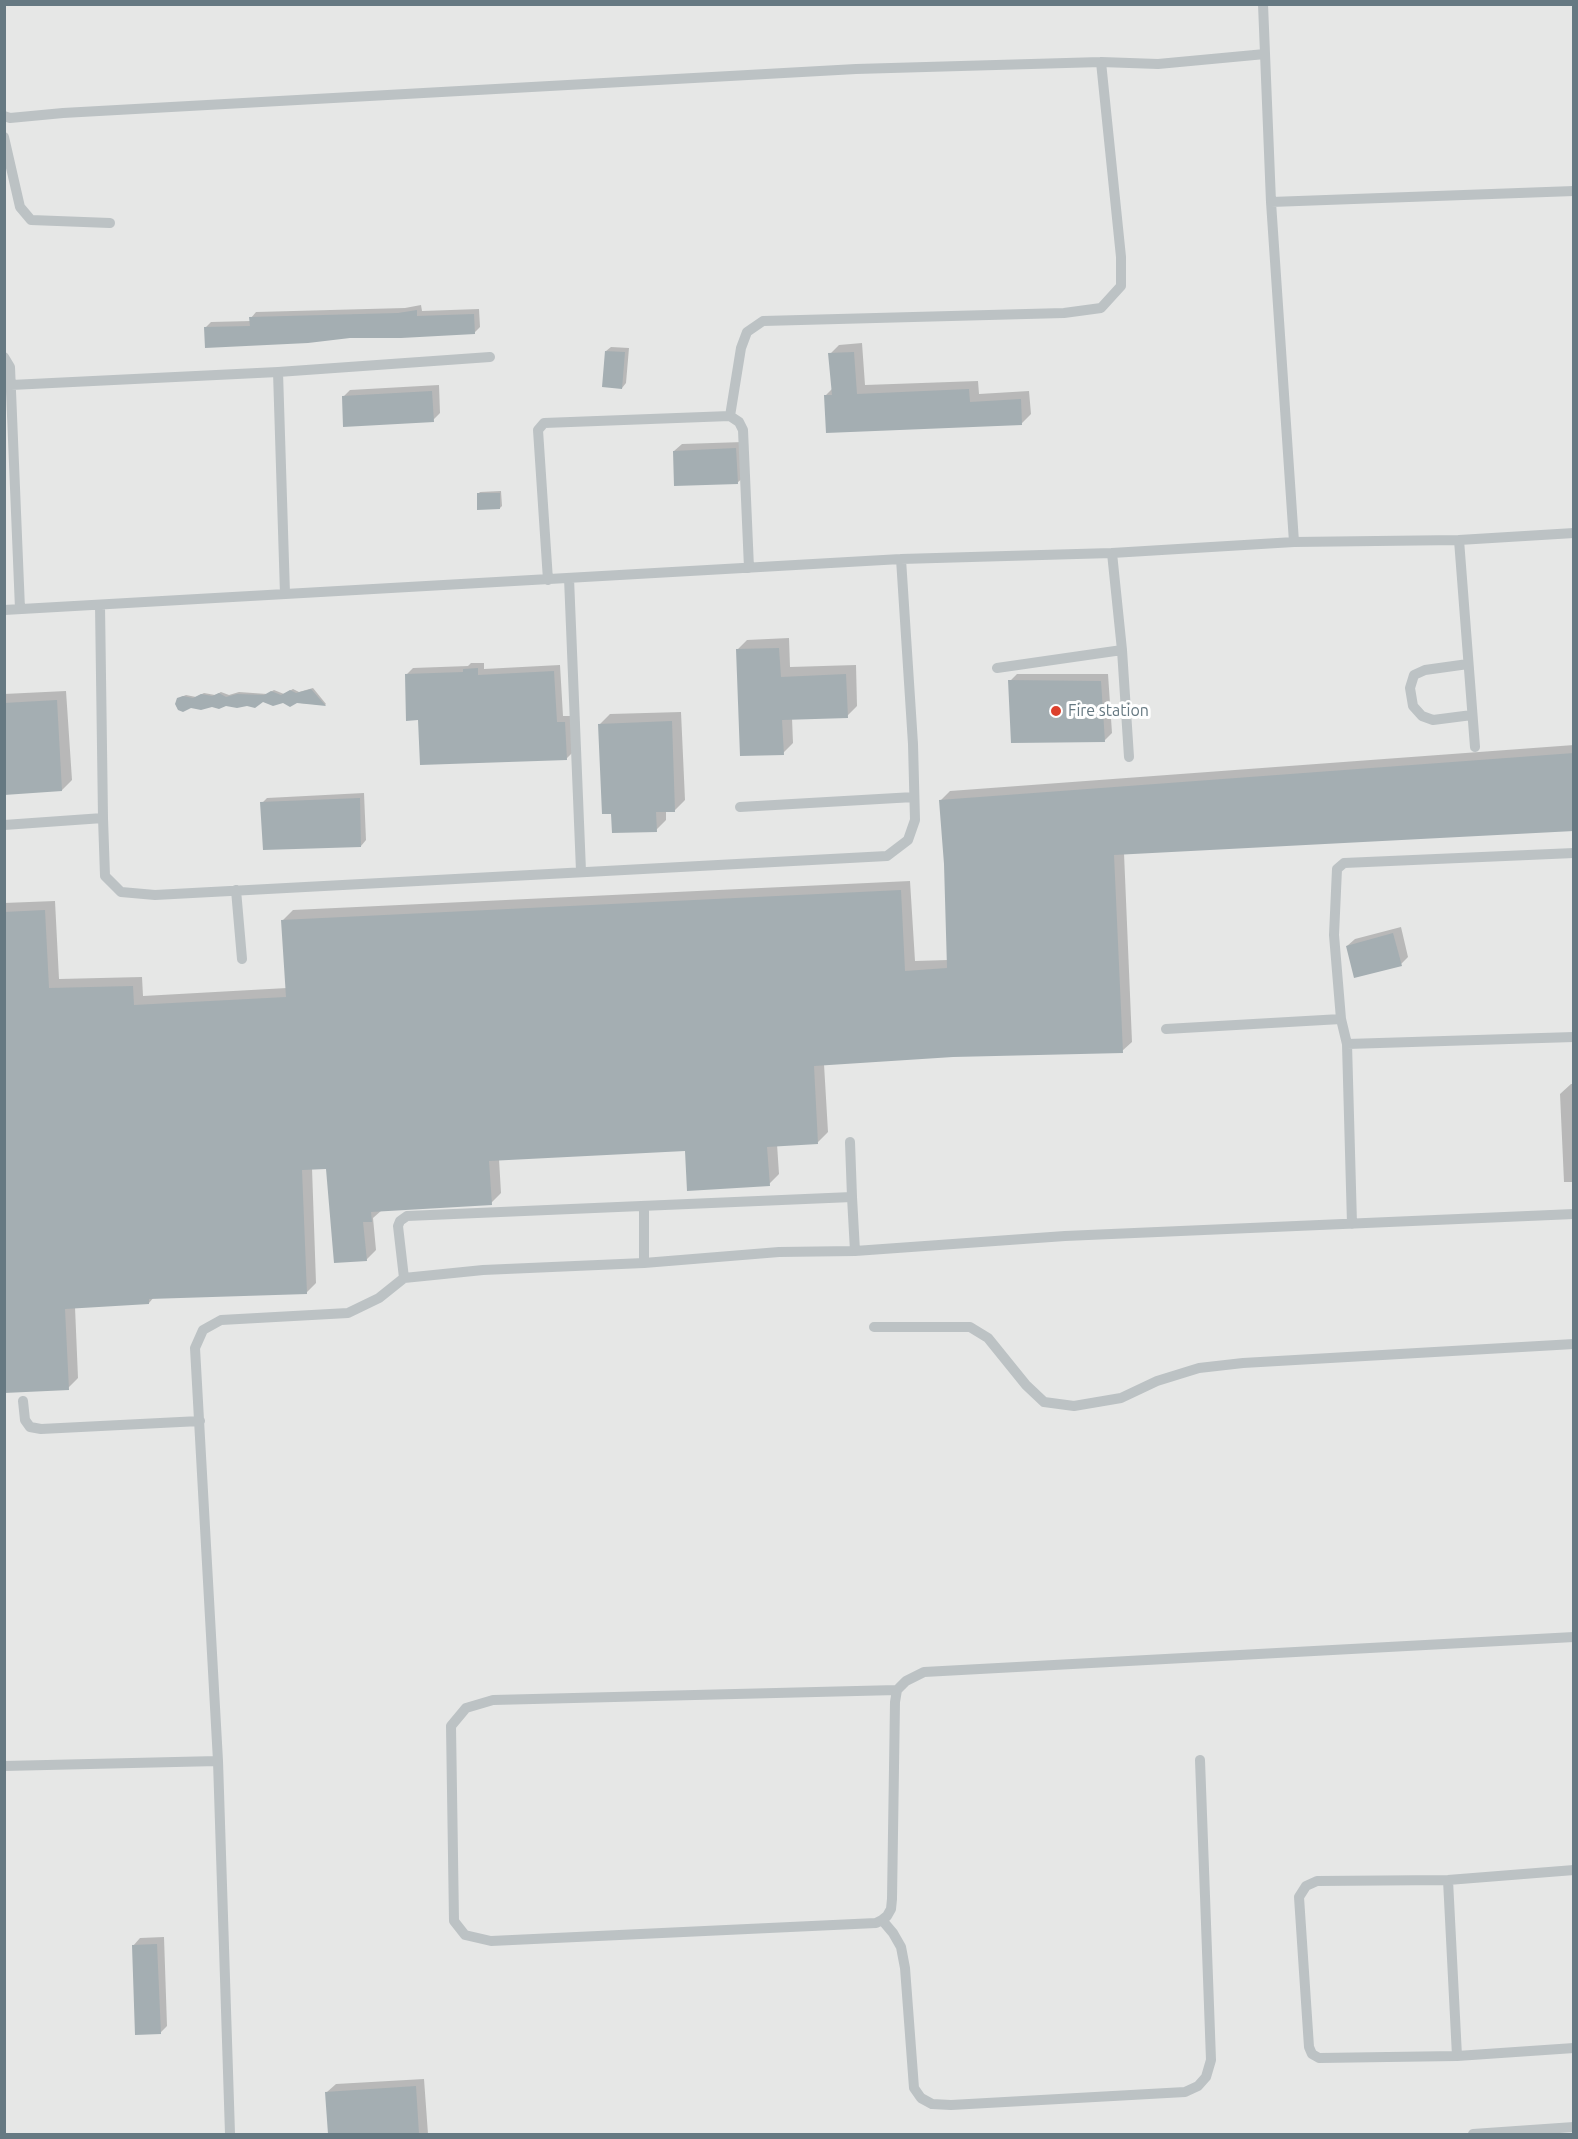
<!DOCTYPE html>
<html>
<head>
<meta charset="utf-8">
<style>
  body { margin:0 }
  #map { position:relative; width:1578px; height:2139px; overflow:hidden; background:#f6f5f2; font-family:Ubuntu,sans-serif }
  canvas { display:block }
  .frame { position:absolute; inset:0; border:6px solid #667982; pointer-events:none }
</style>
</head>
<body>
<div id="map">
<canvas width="1578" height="2139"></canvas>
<div class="frame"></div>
</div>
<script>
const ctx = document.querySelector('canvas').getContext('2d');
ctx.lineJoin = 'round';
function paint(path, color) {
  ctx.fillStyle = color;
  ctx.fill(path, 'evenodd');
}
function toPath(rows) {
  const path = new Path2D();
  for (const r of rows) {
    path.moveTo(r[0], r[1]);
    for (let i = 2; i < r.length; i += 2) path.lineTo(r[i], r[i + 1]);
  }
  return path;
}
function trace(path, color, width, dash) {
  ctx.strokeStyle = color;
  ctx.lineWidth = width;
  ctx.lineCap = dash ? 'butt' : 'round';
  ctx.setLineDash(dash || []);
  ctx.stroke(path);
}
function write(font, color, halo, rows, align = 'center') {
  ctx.font = font + ' Ubuntu,sans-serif';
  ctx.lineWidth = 6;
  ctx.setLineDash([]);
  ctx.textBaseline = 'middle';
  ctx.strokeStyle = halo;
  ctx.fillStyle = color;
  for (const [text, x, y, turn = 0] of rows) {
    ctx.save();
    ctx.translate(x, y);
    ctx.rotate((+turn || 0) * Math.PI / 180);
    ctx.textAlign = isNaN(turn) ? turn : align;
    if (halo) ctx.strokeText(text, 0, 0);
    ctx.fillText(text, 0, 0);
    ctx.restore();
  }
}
paint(toPath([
  [5,5,1573,5,1573,2134,5,2134]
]), '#e6e7e6');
paint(toPath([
  [421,305,422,311,479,309,480,327,474,333,205,328,211,322,251,321,251,318,256,312,405,308],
  [862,343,865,385,978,381,979,394,1029,391,1031,414,1022,423,825,396,833,388,830,354,839,345],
  [611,347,629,348,626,383,622,388,606,351],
  [439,385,440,413,433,420,343,397,350,390],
  [743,442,745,476,737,483,674,451,682,444],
  [501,491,502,506,500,508,478,494,480,492],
  [789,638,790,667,856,665,857,706,847,716,792,718,793,743,783,753,737,650,747,640],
  [471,663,484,663,484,669,560,665,563,716,571,716,573,752,566,759,420,719,406,675,413,668,468,666],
  [1017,674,1108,674,1112,733,1104,741,1010,681],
  [313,688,326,704,325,705,262,700,247,704,191,706,181,697,186,695,196,697,204,693,215,695,221,692,229,695,239,692,267,694,274,690,284,694,293,689,299,692],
  [66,691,72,780,62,790,4,793,4,694],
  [681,712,685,800,675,810,666,811,666,820,656,830,600,724,610,714],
  [1574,745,1574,830,1124,853,1132,1042,1122,1051,953,1056,824,1064,828,1132,818,1142,777,1144,779,1174,769,1184,686,1149,499,1159,501,1193,491,1203,382,1210,373,1218,376,1250,366,1260,328,1167,312,1168,316,1283,306,1293,154,1297,149,1303,75,1307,78,1378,68,1388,4,1391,4,903,55,901,59,979,142,977,143,996,287,988,283,920,293,910,910,881,915,961,948,960,945,864,940,801,950,791],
  [364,793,366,840,361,846,262,803,267,798],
  [1401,927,1408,957,1401,964,1347,946,1355,939],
  [1571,1084,1574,1084,1574,1182,1564,1182,1560,1094],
  [164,1937,167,2026,160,2033,133,1946,140,1938],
  [424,2079,428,2134,330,2134,327,2092,336,2084]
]), '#0003');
paint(toPath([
  [417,310,417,316,474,314,475,334,401,338,350,338,308,343,205,348,204,327,250,326,249,317,398,313],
  [605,351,625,352,622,389,602,387],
  [854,352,857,394,969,389,970,402,1021,399,1022,425,826,433,824,395,832,395,828,353],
  [432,391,434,422,343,427,342,396],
  [736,448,738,484,674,486,673,451],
  [477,493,500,493,500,509,477,510],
  [779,648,781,677,846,674,848,718,782,720,784,755,740,756,736,649],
  [478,668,478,675,554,671,557,722,565,722,567,760,420,765,418,720,406,721,405,674,463,672,463,669],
  [1008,680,1101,681,1105,742,1011,743],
  [311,689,326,706,297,703,290,707,283,703,273,706,263,702,255,708,247,706,237,708,226,706,219,709,212,707,201,710,191,708,183,712,178,710,175,704,177,698,183,696,193,698,201,694,212,696,219,693,226,697,237,694,264,695,271,691,281,695,290,690,296,693],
  [57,700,62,791,4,795,4,703],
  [672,721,675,812,656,812,657,832,612,833,611,814,602,814,598,724],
  [1574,753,1574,831,1114,855,1123,1053,953,1057,814,1066,818,1144,767,1147,770,1186,687,1191,685,1151,489,1161,492,1205,371,1212,372,1222,363,1222,367,1261,334,1263,326,1169,302,1170,307,1294,149,1299,149,1304,65,1309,69,1390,4,1393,4,912,45,910,49,988,133,986,134,1005,286,997,281,920,901,890,905,971,947,968,944,864,939,800],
  [360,798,361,847,263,850,260,802],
  [1393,933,1402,966,1354,978,1346,946],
  [157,1944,161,2034,135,2035,132,1945],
  [416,2086,419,2134,328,2134,325,2092]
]), '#a4aeb2');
trace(toPath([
  [1263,4,1271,202,1294,542],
  [4,116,10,118,63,113,856,69,1101,62],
  [4,137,20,207,31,220,110,223],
  [1271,202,1574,191],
  [4,357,10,367,20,609],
  [278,372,285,594],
  [11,385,278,372,490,357],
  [730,416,741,348,747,332,763,321,1064,313,1101,308,1121,286,1121,257,1101,62,1158,64,1265,54],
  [1459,540,1475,747],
  [1112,553,1122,650,1129,757],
  [569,578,581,871],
  [548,580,538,430,544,423,730,416,739,422,743,430,749,568],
  [100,605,103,818,105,876,121,892,155,895,887,856,908,840,915,820,913,744,901,559],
  [4,610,901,559,1112,553,1294,542,1459,540,1574,533],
  [1468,664,1425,670,1414,675,1410,688,1413,706,1422,716,1433,720,1472,715],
  [997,668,1122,650],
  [740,807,914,797],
  [4,825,103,818],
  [236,890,242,959],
  [1166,1029,1341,1019],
  [1347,1044,1574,1037],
  [850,1142,852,1197],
  [1352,1224,1347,1044,1341,1019,1334,935,1337,869,1344,863,1574,853],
  [644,1263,644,1206],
  [404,1278,398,1226,400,1221,407,1216,852,1197,855,1251],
  [874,1327,970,1327,988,1338,1026,1385,1044,1402,1074,1406,1121,1398,1157,1381,1199,1368,1243,1363,1574,1344],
  [23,1401,25,1420,30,1427,41,1429,200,1421],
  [897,1690,493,1700,466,1708,451,1726,454,1921,465,1935,491,1941,876,1923,882,1920,887,1916,891,1909,892,1899,895,1702,897,1690,906,1681,924,1672,1574,1637],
  [4,1766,218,1761],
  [1574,1870,1448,1880,1317,1881,1306,1886,1299,1897,1309,2047,1312,2054,1319,2058,1457,2056,1574,2048],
  [1448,1880,1457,2056],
  [882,1920,893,1933,901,1947,905,1968,914,2088,921,2098,932,2104,951,2105,1185,2092,1198,2086,1206,2077,1211,2060,1200,1760],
  [230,2134,218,1761,195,1348,203,1330,221,1320,348,1313,379,1298,404,1278,483,1270,644,1263,779,1252,855,1251,1065,1236,1574,1214],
  [1473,2134,1574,2127]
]), '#bcc2c4', 10);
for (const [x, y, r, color] of [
  [1056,711,6,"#dc402c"]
]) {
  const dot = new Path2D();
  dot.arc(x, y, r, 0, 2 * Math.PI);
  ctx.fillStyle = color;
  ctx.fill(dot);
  trace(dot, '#fff', 2);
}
write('16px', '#667982', '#fff', [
  ["Fire station",1068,711]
], 'left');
</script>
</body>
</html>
